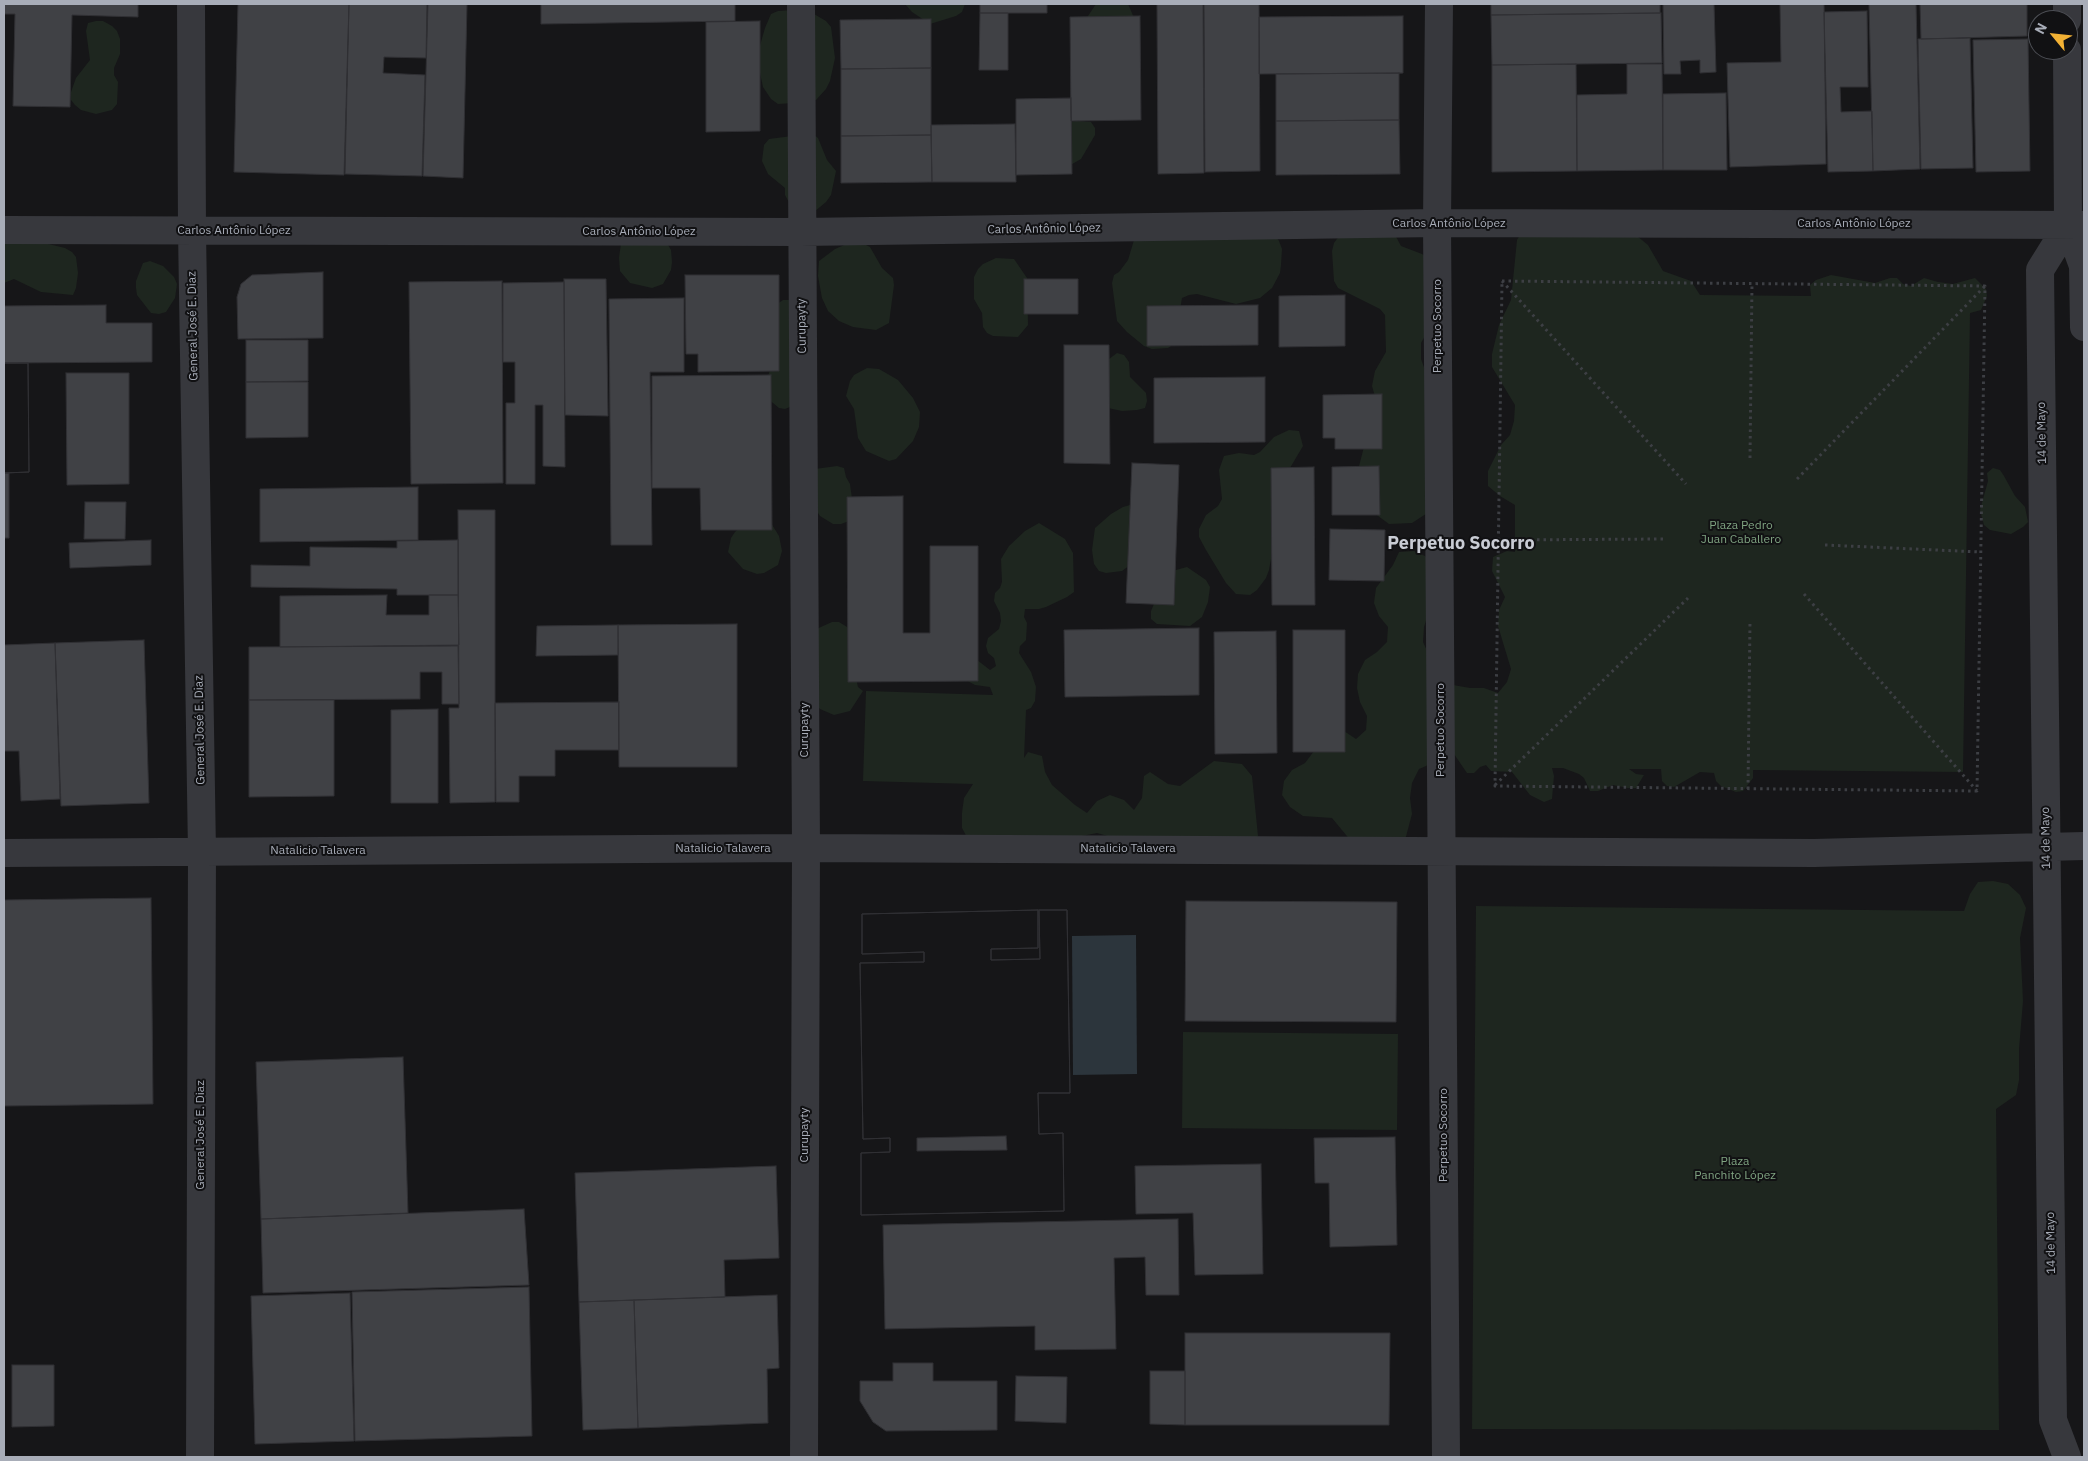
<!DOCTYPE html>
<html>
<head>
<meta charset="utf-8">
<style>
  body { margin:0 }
  #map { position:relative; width:2088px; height:1461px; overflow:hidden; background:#161618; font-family:"IBM Plex Sans",sans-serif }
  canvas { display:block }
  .frame { position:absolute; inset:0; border:5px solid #a8adb8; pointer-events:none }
  .north { position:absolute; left:2028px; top:10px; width:50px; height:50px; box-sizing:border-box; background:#111113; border:1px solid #4d4f55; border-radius:50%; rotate:298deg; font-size:14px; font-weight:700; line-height:20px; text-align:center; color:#a8adb8 }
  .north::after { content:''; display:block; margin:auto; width:18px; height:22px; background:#f2b134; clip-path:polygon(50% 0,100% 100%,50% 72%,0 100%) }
</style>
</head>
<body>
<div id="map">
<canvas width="2088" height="1461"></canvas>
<div class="frame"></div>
<div class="north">N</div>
</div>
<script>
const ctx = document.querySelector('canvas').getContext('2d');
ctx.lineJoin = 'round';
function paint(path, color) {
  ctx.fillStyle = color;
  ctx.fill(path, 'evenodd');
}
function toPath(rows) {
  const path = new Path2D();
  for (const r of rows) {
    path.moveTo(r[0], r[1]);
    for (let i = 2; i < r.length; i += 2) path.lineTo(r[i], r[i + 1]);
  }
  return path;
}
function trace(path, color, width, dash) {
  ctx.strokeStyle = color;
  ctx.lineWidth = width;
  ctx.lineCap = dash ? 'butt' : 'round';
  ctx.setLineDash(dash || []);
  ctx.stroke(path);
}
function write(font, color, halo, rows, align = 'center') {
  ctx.font = font + ' "IBM Plex Sans",sans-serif';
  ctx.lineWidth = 4;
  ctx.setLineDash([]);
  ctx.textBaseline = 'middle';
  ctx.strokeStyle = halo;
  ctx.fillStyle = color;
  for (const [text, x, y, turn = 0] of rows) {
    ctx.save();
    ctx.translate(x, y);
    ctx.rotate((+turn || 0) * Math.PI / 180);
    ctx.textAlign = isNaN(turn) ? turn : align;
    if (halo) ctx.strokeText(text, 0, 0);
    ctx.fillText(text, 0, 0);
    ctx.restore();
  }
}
paint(toPath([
  [905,4,965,4,962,12,956,16,930,24,912,12],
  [1096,4,1128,4,1135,20,1086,19],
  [793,10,814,14,826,21,831,27,835,58,830,81,826,89,816,100,808,102,778,104,771,99,763,87,758,64,759,49,765,28,771,14,778,11],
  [96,21,103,21,112,26,117,31,120,39,120,54,114,68,114,75,118,82,117,104,112,110,96,114,81,110,75,105,71,100,71,92,76,78,90,60,86,31,88,23],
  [1077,121,1091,122,1095,128,1095,135,1081,159,1067,167,1061,123],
  [807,129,818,138,827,160,836,171,831,195,826,202,814,212,792,208,785,195,785,188,768,174,762,161,764,145,769,139,792,136],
  [1626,227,1648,245,1663,271,1691,281,1700,295,1811,296,1810,285,1816,280,1831,275,1875,283,1890,278,1897,278,1903,284,1911,286,1924,278,1938,282,1953,284,1975,278,1986,289,1987,296,1981,310,1970,313,1963,772,1753,770,1753,778,1743,791,1736,792,1721,786,1716,781,1714,773,1700,772,1674,787,1667,786,1662,781,1661,769,1629,769,1636,774,1644,775,1636,788,1628,788,1613,785,1598,791,1590,791,1584,778,1579,774,1563,768,1552,768,1554,776,1552,799,1544,802,1530,795,1512,772,1491,771,1486,765,1480,767,1474,773,1467,773,1454,754,1419,769,1412,783,1410,798,1412,814,1404,844,1351,841,1332,818,1303,816,1290,807,1282,795,1284,781,1292,770,1305,763,1314,751,1344,731,1356,739,1366,730,1367,716,1360,702,1357,688,1358,674,1365,660,1377,652,1387,642,1388,627,1379,616,1374,603,1376,588,1393,565,1399,552,1414,551,1425,556,1436,567,1438,583,1424,627,1423,642,1442,683,1470,688,1484,688,1498,693,1507,682,1511,669,1498,626,1499,610,1505,597,1492,571,1493,557,1507,551,1515,552,1515,505,1500,496,1488,486,1488,471,1501,445,1510,435,1514,421,1515,405,1492,367,1492,354,1499,325,1511,300,1517,240,1524,228],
  [1271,229,1279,241,1282,249,1281,265,1280,273,1272,288,1260,298,1236,304,1197,294,1189,295,1182,298,1174,344,1168,348,1152,349,1144,346,1127,332,1117,321,1112,283,1114,275,1119,272,1128,260,1137,230],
  [1342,232,1394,233,1401,246,1422,254,1428,258,1436,316,1421,343,1421,359,1426,373,1432,510,1412,523,1389,524,1370,510,1357,474,1376,400,1372,386,1375,371,1386,352,1385,315,1380,309,1338,288,1334,281,1332,251,1334,243],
  [4,239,36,241,65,248,72,252,76,257,78,273,76,288,73,295,41,292,14,279,4,283],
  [621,243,667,243,671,250,672,262,671,270,663,284,652,288,630,283,620,271,619,258],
  [849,243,864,244,870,247,882,268,893,278,894,285,889,323,876,330,853,327,839,321,828,311,822,298,818,276,819,261,835,249],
  [996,258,1014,259,1027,278,1028,325,1018,337,993,336,987,333,983,327,982,313,974,299,974,277,978,269,983,264],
  [150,261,163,266,174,277,177,284,175,298,166,312,159,314,151,313,137,295,136,288,136,281,143,263],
  [783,300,799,300,792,406,785,409,779,408,767,398,768,376,773,361,777,304],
  [1117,353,1124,355,1129,362,1130,377,1146,393,1147,401,1145,408,1137,410,1122,411,1108,408,1109,359],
  [867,368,879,369,898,380,913,398,920,412,919,427,913,441,896,459,889,461,866,451,858,438,854,409,846,396,850,381,854,375],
  [1289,430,1299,431,1303,446,1287,473,1269,570,1266,578,1257,590,1250,595,1236,594,1226,583,1206,550,1199,537,1199,529,1206,515,1218,506,1222,499,1219,470,1224,456,1239,453,1254,455,1260,452,1274,437],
  [837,466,844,468,846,477,850,484,852,499,849,521,841,524,833,524,820,516,812,504,815,469],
  [1993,468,2000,470,2004,476,2015,496,2025,507,2028,522,2023,527,2011,534,1990,530,1984,525,1980,510,1988,481,1987,473],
  [1130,505,1134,562,1122,571,1106,573,1099,571,1094,564,1092,550,1095,528,1111,514,1123,507],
  [753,515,771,523,779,536,782,551,778,565,764,573,757,574,743,569,728,552,731,538,735,532],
  [1039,523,1065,539,1073,553,1074,592,1067,597,1046,607,1039,609,1025,609,1024,617,1027,623,1026,640,1020,646,1019,653,1031,672,1036,687,1035,701,1031,708,1026,710,1024,758,1028,752,1042,756,1045,772,1052,785,1075,805,1087,813,1097,801,1110,795,1124,800,1134,810,1142,798,1144,776,1150,772,1168,784,1180,786,1214,761,1242,764,1252,776,1258,836,1249,850,1222,862,1206,864,1097,833,1082,836,969,841,962,828,962,813,964,798,973,784,863,781,866,691,993,695,990,687,975,685,962,678,972,656,990,670,996,666,994,658,988,653,986,646,988,638,999,629,1001,621,1000,613,994,601,995,593,1000,588,1002,582,1001,559,1009,546,1025,531],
  [1187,567,1206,580,1210,587,1208,602,1202,617,1190,626,1157,624,1151,619,1151,611,1162,585,1170,573,1176,570],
  [832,622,839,622,852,630,855,674,858,687,863,691,850,711,834,715,820,709,810,697,812,631],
  [1993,881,2008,884,2020,895,2026,908,2020,938,2023,1001,2019,1049,2019,1080,2016,1095,1996,1109,1999,1430,1472,1429,1476,906,1964,911,1970,894,1978,882],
  [1183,1032,1398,1034,1397,1130,1182,1128]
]), '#1e261f');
paint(toPath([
  [1136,935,1137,1074,1073,1075,1072,936]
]), '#2c353c');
const building = toPath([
  [4,4,138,4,138,17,72,15,70,107,13,106,15,14,4,14,4,4],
  [238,4,349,4,344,175,234,172,238,4],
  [349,4,427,4,426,58,384,57,383,73,425,75,422,176,345,174,349,4],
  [428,4,467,4,463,178,423,176,428,4],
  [541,4,735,4,735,21,541,24,541,4],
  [980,4,1047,4,1047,13,980,13,980,4],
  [1157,4,1203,4,1204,173,1158,174,1157,4],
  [1204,4,1259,4,1260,171,1205,172,1204,4],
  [1491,4,1660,4,1660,13,1491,15,1491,4],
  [1663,4,1714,4,1716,72,1700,73,1700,60,1680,61,1681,74,1664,74,1663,4],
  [1780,4,1824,4,1826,164,1730,167,1727,63,1781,62,1780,4],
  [1869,4,1916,4,1920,169,1873,171,1869,4],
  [1920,4,2027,4,2027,36,1921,39,1920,4],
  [1867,11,1868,87,1840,87,1841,112,1872,111,1873,171,1828,172,1824,12,1867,11],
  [980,13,1008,13,1008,70,979,70,980,13],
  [1661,13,1662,63,1492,65,1491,15,1661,13],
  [1140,16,1141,120,1071,121,1070,17,1140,16],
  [1403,16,1403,73,1259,74,1259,17,1403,16],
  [931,19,931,68,841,69,840,20,931,19],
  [760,21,760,131,706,132,706,22,760,21],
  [1970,38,1973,168,1921,169,1918,39,1970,38],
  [2028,39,2030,171,1976,172,1973,40,2028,39],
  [1576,64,1577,171,1492,172,1492,65,1576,64],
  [1627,64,1662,64,1663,170,1577,171,1577,95,1627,94,1627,64],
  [931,68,931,135,841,136,841,69,931,68],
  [1399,73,1399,120,1276,121,1276,74,1399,73],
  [1726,93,1727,170,1663,170,1663,94,1726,93],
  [1071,98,1072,174,1016,175,1016,99,1071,98],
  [1399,120,1400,174,1276,175,1276,121,1399,120],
  [1015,124,1016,182,932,182,931,125,1015,124],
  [931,135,932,182,841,183,841,136,931,135],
  [323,272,323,338,238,339,237,297,241,284,252,275,323,272],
  [685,275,779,275,779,371,698,372,698,354,686,354,685,275],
  [564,279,606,279,608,416,565,415,564,279],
  [1024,279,1078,279,1078,314,1024,314,1024,279],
  [502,281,503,483,411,484,409,282,502,281],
  [564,282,565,467,543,466,543,405,535,405,535,484,506,484,506,403,515,403,515,362,503,362,503,283,564,282],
  [1345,295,1345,346,1279,347,1279,296,1345,295],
  [684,298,684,372,650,372,652,545,611,545,609,299,684,298],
  [106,305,106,323,152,323,152,362,4,363,4,306,106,305],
  [1258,305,1258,345,1147,346,1147,306,1258,305],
  [246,340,308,340,308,381,246,382,246,340],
  [1064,345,1109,345,1110,464,1064,463,1064,345],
  [4,363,28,363,29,472,4,473,4,363],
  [4,363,28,363,29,472,4,473,4,363],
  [66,373,129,373,129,484,67,485,66,373],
  [771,375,772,530,701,530,700,488,652,488,652,376,771,375],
  [1265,377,1265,442,1154,443,1154,378,1265,377],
  [246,382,308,382,308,437,246,438,246,382],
  [1382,394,1382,449,1335,449,1335,438,1323,438,1323,395,1382,394],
  [1132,463,1179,465,1174,605,1126,603,1132,463],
  [1379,466,1380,515,1332,515,1332,467,1379,466],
  [1314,467,1315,605,1272,605,1271,468,1314,467],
  [4,473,9,473,9,538,4,538,4,473],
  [418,487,418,540,260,542,260,489,418,487],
  [903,496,903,633,930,633,930,546,978,546,978,681,848,682,847,497,903,496],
  [85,502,126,502,125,539,84,539,85,502],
  [458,510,495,510,495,802,450,803,449,708,459,708,458,510],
  [1330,529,1385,530,1384,581,1329,580,1330,529],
  [151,540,151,565,70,568,69,543,151,540],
  [458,540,458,595,397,595,397,589,251,587,251,565,310,566,310,547,397,548,397,541,458,540],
  [387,595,386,615,429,615,429,595,458,595,459,645,280,647,280,596,387,595],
  [737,624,737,767,619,767,618,625,737,624],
  [618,625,618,655,536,656,537,626,618,625],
  [1199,628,1199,695,1065,697,1064,630,1199,628],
  [1293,630,1345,630,1345,752,1293,752,1293,630],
  [1276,631,1277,753,1215,754,1214,632,1276,631],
  [144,640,149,803,61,806,55,643,144,640],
  [55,643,60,799,21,801,19,751,4,751,4,645,55,643],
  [458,646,459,704,442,704,442,672,420,672,420,699,249,700,249,647,458,646],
  [249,700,334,700,334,796,249,797,249,700],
  [619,702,619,750,555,750,555,776,519,776,519,802,496,802,495,703,619,702],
  [438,709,438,803,391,803,391,710,438,709],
  [151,898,153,1104,4,1106,4,900,151,898],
  [1186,901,1397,902,1396,1022,1185,1021,1186,901],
  [1038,910,1038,948,991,949,991,960,1040,959,1039,910,1067,910,1070,1093,1038,1093,1039,1134,1063,1133,1064,1211,861,1215,861,1153,890,1152,890,1138,863,1139,860,963,924,962,924,952,862,954,862,914,1038,910],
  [1006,1136,1007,1150,917,1151,917,1138,1006,1136],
  [1038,910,1038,948,991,949,991,960,1040,959,1039,910,1067,910,1070,1093,1038,1093,1039,1134,1063,1133,1064,1211,861,1215,861,1153,890,1152,890,1138,863,1139,860,963,924,962,924,952,862,954,862,914,1038,910],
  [403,1057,408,1213,261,1219,256,1062,403,1057],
  [1395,1137,1397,1245,1330,1247,1329,1183,1315,1183,1314,1138,1395,1137],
  [1261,1164,1263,1274,1195,1275,1193,1213,1136,1214,1135,1166,1261,1164],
  [776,1166,779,1258,724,1260,725,1297,579,1302,575,1173,776,1166],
  [524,1209,529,1285,263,1293,261,1219,524,1209],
  [1178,1219,1179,1295,1146,1295,1145,1257,1114,1258,1116,1349,1035,1350,1035,1326,885,1329,883,1225,1178,1219],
  [529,1287,532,1436,355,1441,352,1292,529,1287],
  [350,1293,354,1441,255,1444,251,1296,350,1293],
  [777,1295,779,1368,767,1369,768,1423,638,1428,634,1300,777,1295],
  [634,1300,638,1428,583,1430,579,1302,634,1300],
  [1185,1333,1390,1333,1389,1425,1185,1425,1185,1333],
  [893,1363,933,1363,933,1381,997,1381,997,1430,886,1431,873,1422,860,1401,860,1381,893,1381,893,1363],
  [12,1365,54,1365,54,1426,12,1427,12,1365],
  [1150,1371,1185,1371,1185,1425,1150,1424,1150,1371],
  [1016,1376,1067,1377,1066,1423,1015,1421,1016,1376]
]);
paint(building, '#404145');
trace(building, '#303034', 1);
trace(toPath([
  [1502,281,1985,286,1977,791,1495,786,1502,281],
  [1502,281,1686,484],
  [1750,458,1752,283],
  [1797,479,1985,286],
  [1498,540,1663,539],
  [1825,545,1980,552],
  [1804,594,1977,791],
  [1495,785,1688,598],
  [1748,789,1750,621]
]), '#3d3f44', 3, [2.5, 4]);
trace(toPath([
  [191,4,192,231,202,852,200,1457],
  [801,4,806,848,804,1457],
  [1439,4,1437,223,1446,1457],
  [2067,4,2067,20],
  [2067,50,2068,225,2083,266,2084,327],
  [4,230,801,232,1437,223,2084,225],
  [4,853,803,848,1814,853,2084,846],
  [2067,1457,2053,1420,2040,270,2068,225]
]), '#37383d', 28);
write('12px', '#a8adb8', '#111113', [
  ["Carlos Antônio López",1449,224],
  ["Carlos Antônio López",1854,224],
  ["Carlos Antônio López",1044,229,-1],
  ["Carlos Antônio López",234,231],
  ["Carlos Antônio López",639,232],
  ["General José E. Diaz",193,326,-91],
  ["Curupayty",802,326,-91],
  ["Perpetuo Socorro",1438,326,-90],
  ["14 de Mayo",2042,433,-91],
  ["General José E. Diaz",200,730,-91],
  ["Curupayty",805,730,-90],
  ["Perpetuo Socorro",1441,730,-90],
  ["14 de Mayo",2046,838,-91],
  ["Natalicio Talavera",723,849],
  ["Natalicio Talavera",1128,849],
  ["Natalicio Talavera",318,851],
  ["General José E. Diaz",201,1135,-90],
  ["Curupayty",805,1135,-90],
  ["Perpetuo Socorro",1444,1135,-90],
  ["14 de Mayo",2051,1243,-91]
]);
write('12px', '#7fa381', '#111113', [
  ["Plaza Pedro",1741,526],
  ["Juan Caballero",1741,540],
  ["Plaza",1735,1162],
  ["Panchito López",1735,1176]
]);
write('bold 18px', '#c9ccd4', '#111113', [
  ["Perpetuo Socorro",1461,544]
]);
</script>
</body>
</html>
